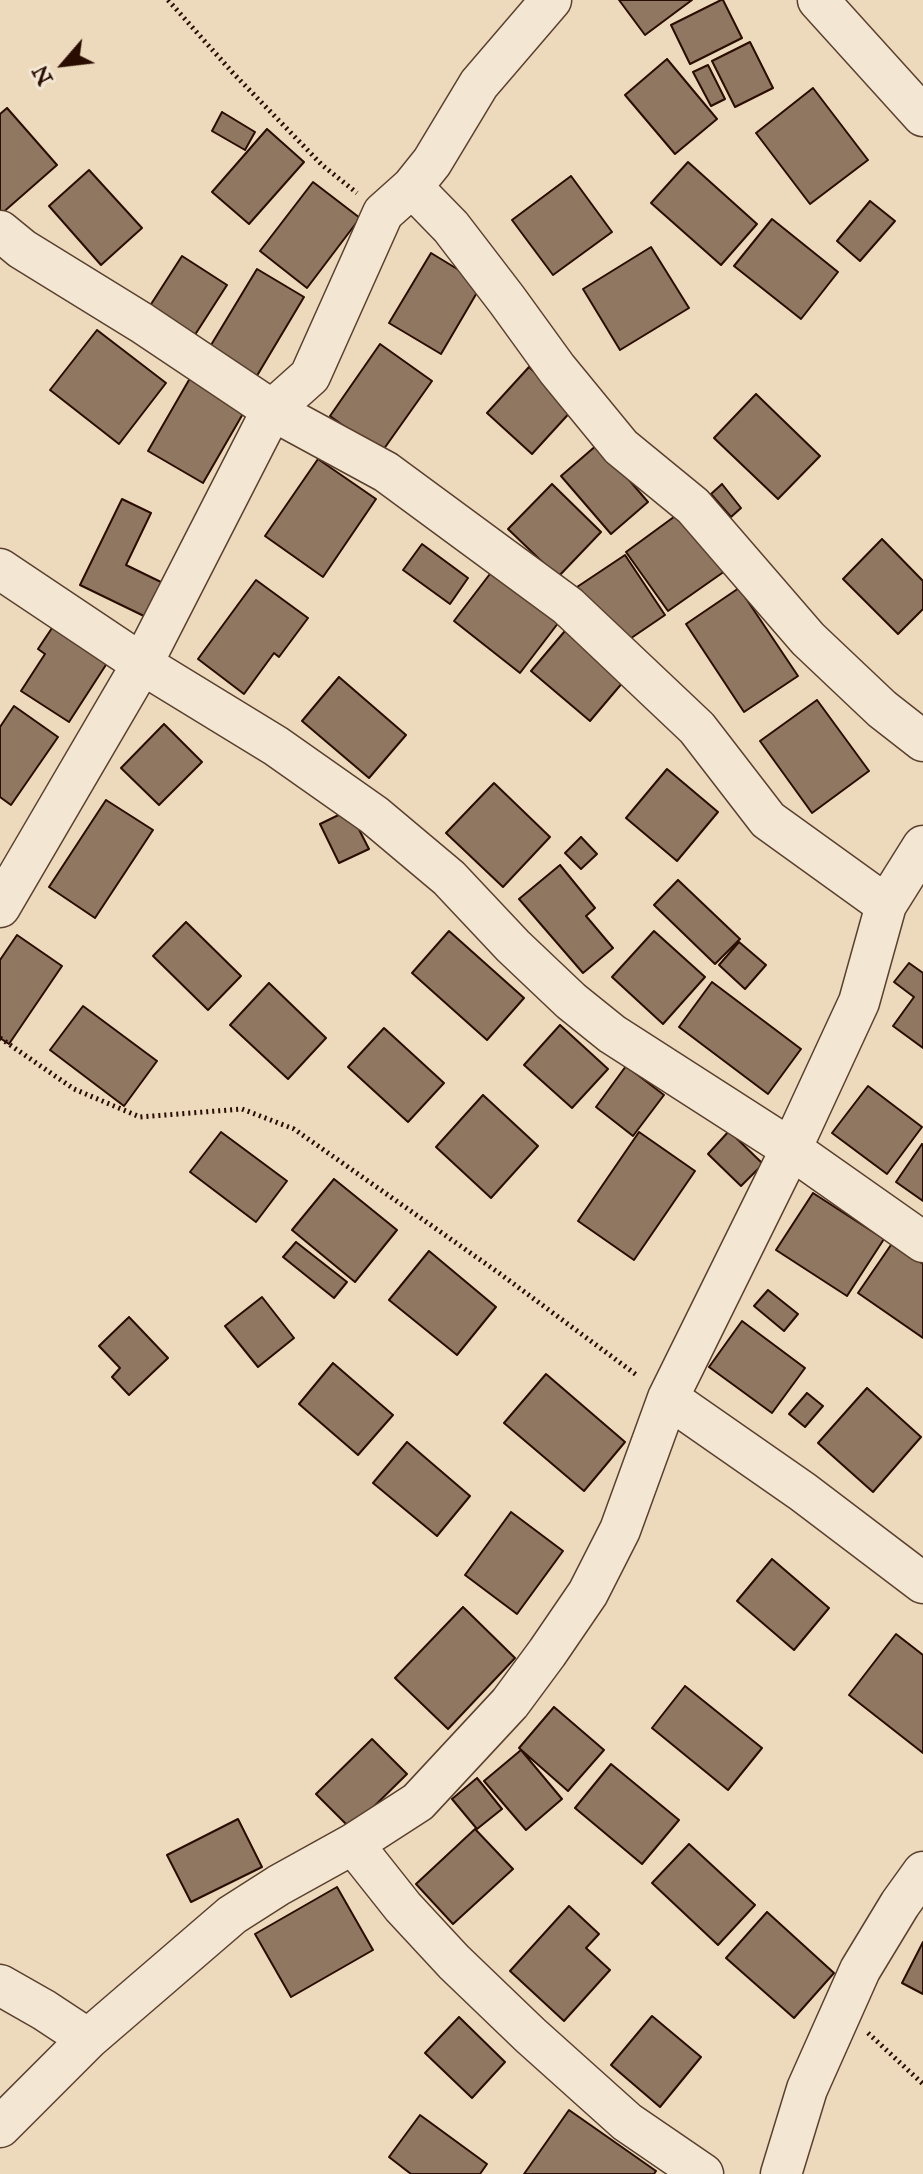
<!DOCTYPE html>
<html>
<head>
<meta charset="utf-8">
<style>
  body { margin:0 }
  #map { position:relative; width:923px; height:2174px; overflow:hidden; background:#edd9bb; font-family:"IM FELL Great Primer",serif }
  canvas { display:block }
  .north { position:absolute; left:24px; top:24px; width:80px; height:80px; -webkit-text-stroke:6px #f3e6d3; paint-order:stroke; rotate:242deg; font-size:22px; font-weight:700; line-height:32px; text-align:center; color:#290d00 }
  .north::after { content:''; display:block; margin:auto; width:28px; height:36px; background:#290d00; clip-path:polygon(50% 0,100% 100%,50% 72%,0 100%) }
</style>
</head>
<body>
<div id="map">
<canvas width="923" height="2174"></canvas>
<div class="north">N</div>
</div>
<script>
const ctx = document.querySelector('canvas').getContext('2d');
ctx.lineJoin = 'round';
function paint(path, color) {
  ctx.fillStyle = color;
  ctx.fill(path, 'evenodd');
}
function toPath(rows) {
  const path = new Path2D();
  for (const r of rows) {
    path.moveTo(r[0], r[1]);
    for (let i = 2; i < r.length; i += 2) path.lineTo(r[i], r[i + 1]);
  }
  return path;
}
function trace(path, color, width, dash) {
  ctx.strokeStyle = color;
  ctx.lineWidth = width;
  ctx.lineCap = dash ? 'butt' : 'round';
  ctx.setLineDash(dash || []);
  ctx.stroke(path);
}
const building = toPath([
  [619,0,692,0,645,35,619,0],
  [721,0,723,0,742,38,690,64,671,25,721,0],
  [750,42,773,88,735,107,712,61,750,42],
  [667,59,717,119,675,154,625,95,667,59],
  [708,65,725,99,711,106,693,72,708,65],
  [813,88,868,160,810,204,756,133,813,88],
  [7,108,57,165,0,215,0,114,7,108],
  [222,112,255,132,245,150,212,131,222,112],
  [267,129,304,162,249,224,212,192,267,129],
  [688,162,757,224,721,265,651,203,688,162],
  [89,170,142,228,101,265,49,206,89,170],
  [571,176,612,232,553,275,512,220,571,176],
  [313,182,360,218,307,288,260,251,313,182],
  [870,201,895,221,860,261,837,241,870,201],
  [772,219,838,272,801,319,734,266,772,219],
  [651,247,689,308,620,350,583,289,651,247],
  [431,253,482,284,441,354,389,323,431,253],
  [182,256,227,285,191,341,146,312,182,256],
  [257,269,304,297,255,379,208,350,257,269],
  [97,330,166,383,119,444,50,390,97,330],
  [380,344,432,381,381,453,330,416,380,344],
  [529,367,574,408,532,454,487,413,529,367],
  [193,373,248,405,203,483,148,451,193,373],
  [756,394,820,456,778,499,714,438,756,394],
  [598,444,648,502,611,534,561,476,598,444],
  [318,459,376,499,323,577,265,536,318,459],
  [552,484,601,532,558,577,508,529,552,484],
  [722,484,741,508,731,517,711,494,722,484],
  [122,499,151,513,126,565,163,583,146,617,80,585,122,499],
  [682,511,725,571,668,611,626,552,682,511],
  [882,539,923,581,923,609,898,634,843,579,882,539],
  [422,544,468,578,450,604,403,570,422,544],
  [625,555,665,615,618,647,577,587,625,555],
  [496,566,562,618,520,673,454,621,496,566],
  [256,580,308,618,279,657,274,653,244,694,198,659,256,580],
  [739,588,798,676,744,712,686,624,739,588],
  [56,622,111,657,69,722,21,691,45,654,38,649,56,622],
  [570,625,629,675,590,721,531,671,570,625],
  [339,677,406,735,369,778,302,721,339,677],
  [817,700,869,771,812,813,760,741,817,700],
  [14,706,58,737,11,805,0,797,0,727,14,706],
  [164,724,202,762,159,805,121,768,164,724],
  [667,769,718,812,677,861,626,818,667,769],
  [494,783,550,837,503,887,446,833,494,783],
  [106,800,153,830,95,918,49,887,106,800],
  [349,810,369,849,339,863,320,824,349,810],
  [581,837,597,854,581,869,565,853,581,837],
  [560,865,595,908,586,916,613,948,583,973,519,899,560,865],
  [678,880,740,939,715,964,654,905,678,880],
  [186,922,241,976,208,1010,153,956,186,922],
  [449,931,524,998,487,1040,412,973,449,931],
  [654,931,705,977,663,1024,612,977,654,931],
  [17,935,62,966,9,1044,0,1038,0,960,17,935],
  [739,942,766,965,745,989,719,965,739,942],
  [909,963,923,973,923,1048,893,1026,914,997,894,982,909,963],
  [712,982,801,1049,768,1094,679,1027,712,982],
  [269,983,326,1038,288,1079,230,1025,269,983],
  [83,1006,157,1061,124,1106,50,1050,83,1006],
  [560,1025,608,1069,572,1108,524,1065,560,1025],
  [384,1028,444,1083,408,1122,348,1067,384,1028],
  [626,1066,664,1095,633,1136,596,1107,626,1066],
  [868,1086,922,1127,887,1174,832,1133,868,1086],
  [483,1095,538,1146,491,1198,436,1147,483,1095],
  [729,1131,763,1164,741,1186,708,1154,729,1131],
  [221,1132,287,1181,256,1222,190,1172,221,1132],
  [639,1132,695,1171,634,1260,578,1221,639,1132],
  [922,1144,923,1145,923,1201,896,1182,922,1144],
  [334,1179,397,1230,355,1282,292,1230,334,1179],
  [813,1193,884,1239,847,1296,776,1250,813,1193],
  [296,1242,347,1282,334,1298,283,1257,296,1242],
  [893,1242,923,1264,923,1338,858,1293,893,1242],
  [429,1251,496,1307,457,1355,389,1300,429,1251],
  [768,1290,798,1314,784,1331,754,1306,768,1290],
  [262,1297,294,1338,258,1367,225,1326,262,1297],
  [129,1317,168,1358,129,1395,112,1377,120,1368,99,1346,129,1317],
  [742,1321,805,1368,772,1413,709,1367,742,1321],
  [333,1363,393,1415,358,1455,299,1404,333,1363],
  [546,1374,625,1442,584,1491,504,1423,546,1374],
  [867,1388,921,1437,873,1492,818,1443,867,1388],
  [807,1393,823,1406,805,1427,789,1414,807,1393],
  [407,1442,470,1496,437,1536,373,1483,407,1442],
  [511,1512,563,1551,517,1614,465,1575,511,1512],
  [772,1559,829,1608,794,1650,737,1601,772,1559],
  [463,1607,515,1658,448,1729,395,1678,463,1607],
  [896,1634,923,1655,923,1753,849,1695,896,1634],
  [685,1686,762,1748,728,1790,652,1728,685,1686],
  [554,1707,604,1750,568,1791,519,1748,554,1707],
  [372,1739,407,1774,351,1829,316,1794,372,1739],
  [521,1750,562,1799,526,1830,484,1781,521,1750],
  [611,1764,679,1820,642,1864,575,1808,611,1764],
  [477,1778,502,1809,477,1829,452,1799,477,1778],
  [238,1819,262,1867,191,1902,167,1855,238,1819],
  [475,1829,513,1869,453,1924,416,1884,475,1829],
  [689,1844,755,1905,718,1945,652,1883,689,1844],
  [337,1887,373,1950,291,1997,255,1934,337,1887],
  [569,1906,599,1934,586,1948,610,1970,564,2021,510,1971,569,1906],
  [767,1912,834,1973,794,2018,726,1958,767,1912],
  [923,1942,923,1994,902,1983,923,1942],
  [652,2016,701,2057,660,2107,611,2065,652,2016],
  [459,2017,505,2062,472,2098,425,2053,459,2017],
  [569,2110,656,2171,654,2174,524,2174,569,2110],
  [420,2115,487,2164,480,2174,411,2174,389,2157,420,2115]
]);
paint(building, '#8f7761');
trace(building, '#290d00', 2);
const minor = toPath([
  [818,0,923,116],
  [412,187,451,227,507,300,557,369,621,447,693,506,808,639,882,709,923,741],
  [0,231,22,249,142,323,272,410,386,472,568,606,697,728,768,820,886,905],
  [0,569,142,664,276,746,374,815,449,878,513,946,571,1001,612,1034,791,1149,923,1242],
  [0,907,142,664,272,410,310,376,383,213,412,187,432,162,479,84,551,0],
  [668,1398,803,1492,923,1583],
  [353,1844,403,1907,454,1962,530,2035,627,2122,703,2174],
  [0,1985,44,2010,88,2039],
  [0,2127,88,2039,232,1915,279,1885,353,1844,418,1802,510,1703,547,1653,588,1593,620,1530,668,1398,791,1149,859,1002,886,905,923,846],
  [781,2174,807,2089,860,1970,900,1904,923,1872]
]);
trace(minor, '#5a402f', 43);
trace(toPath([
  [168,0,233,73,322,165,357,193],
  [0,1038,74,1089,140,1117,242,1109,294,1129,499,1273,638,1376],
  [868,2033,923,2084]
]), '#290d00', 5, [2, 4]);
trace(minor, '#f3e6d3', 40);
</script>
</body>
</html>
